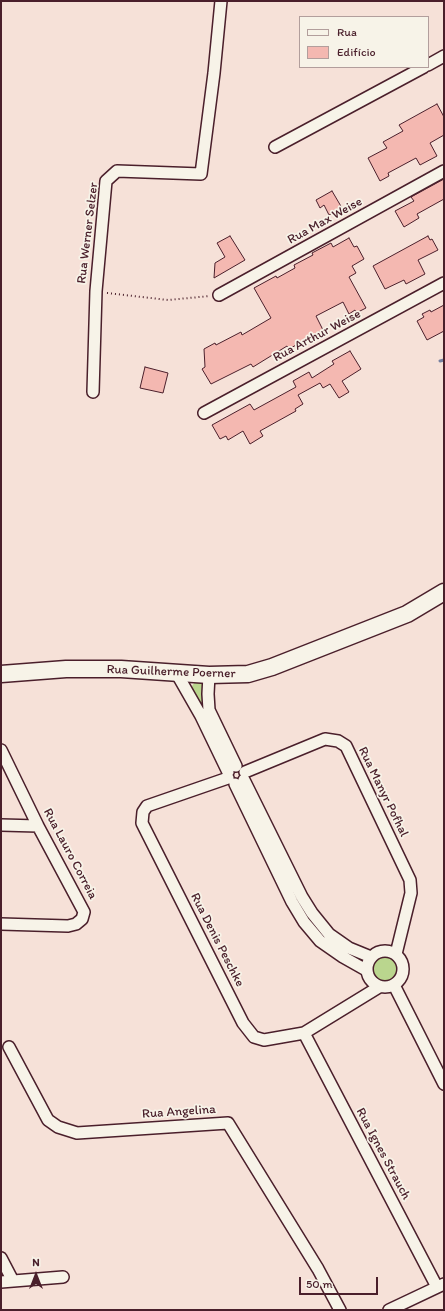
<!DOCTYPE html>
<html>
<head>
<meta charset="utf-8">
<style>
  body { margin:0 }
  #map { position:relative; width:445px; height:1311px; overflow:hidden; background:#f6e1d8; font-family:Itim,sans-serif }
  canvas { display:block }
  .frame { position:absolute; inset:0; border:2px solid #4a1f2b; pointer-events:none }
  .legend { position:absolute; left:299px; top:16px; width:130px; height:52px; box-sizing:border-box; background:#f7f3e8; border:1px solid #b29e9c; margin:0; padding:5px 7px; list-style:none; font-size:12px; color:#4a1f2b }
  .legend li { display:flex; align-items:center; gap:8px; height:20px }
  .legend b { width:20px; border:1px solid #b29e9c }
  .north { position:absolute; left:16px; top:1255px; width:40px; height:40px; -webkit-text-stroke:3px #f7f3e8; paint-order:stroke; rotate:0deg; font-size:11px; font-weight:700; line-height:16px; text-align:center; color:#4a1f2b }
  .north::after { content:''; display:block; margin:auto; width:14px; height:18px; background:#4a1f2b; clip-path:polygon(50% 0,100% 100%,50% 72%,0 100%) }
  .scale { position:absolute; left:299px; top:1277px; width:79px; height:18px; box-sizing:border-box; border:2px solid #4a1f2b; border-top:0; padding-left:5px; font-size:12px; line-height:14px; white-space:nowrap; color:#4a1f2b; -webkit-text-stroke:3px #f7f3e8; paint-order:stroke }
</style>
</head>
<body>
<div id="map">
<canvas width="445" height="1311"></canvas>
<div class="frame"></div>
<ul class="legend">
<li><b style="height:5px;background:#f7f3e8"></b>Rua</li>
<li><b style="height:11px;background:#f4b8b1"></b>Edifício</li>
</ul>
<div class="north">N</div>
<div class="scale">50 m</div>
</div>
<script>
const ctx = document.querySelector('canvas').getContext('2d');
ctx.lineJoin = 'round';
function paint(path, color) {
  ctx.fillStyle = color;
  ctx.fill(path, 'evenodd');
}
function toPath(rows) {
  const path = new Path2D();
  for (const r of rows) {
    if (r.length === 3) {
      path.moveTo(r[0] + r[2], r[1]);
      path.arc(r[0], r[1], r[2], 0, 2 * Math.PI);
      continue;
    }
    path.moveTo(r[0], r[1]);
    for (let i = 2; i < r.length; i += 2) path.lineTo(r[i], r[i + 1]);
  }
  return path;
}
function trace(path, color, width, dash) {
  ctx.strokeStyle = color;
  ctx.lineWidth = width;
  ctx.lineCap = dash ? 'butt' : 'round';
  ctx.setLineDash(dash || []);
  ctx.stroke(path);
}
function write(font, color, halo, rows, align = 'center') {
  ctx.font = font + ' Itim,sans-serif';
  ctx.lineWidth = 3.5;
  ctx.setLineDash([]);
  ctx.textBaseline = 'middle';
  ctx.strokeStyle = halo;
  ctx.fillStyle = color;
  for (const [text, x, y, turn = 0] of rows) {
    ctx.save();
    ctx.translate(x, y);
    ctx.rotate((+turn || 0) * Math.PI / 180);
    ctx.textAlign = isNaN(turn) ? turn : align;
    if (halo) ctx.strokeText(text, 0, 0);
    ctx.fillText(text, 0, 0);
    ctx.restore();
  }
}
paint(toPath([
  [195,682,202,683,203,686,202,700,205,711,230,760,195,697,192,686],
  [386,969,15]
]), '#bad68e');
trace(toPath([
  [440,361,444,360]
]), '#7681a1', 3);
const building = toPath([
  [437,104,444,117,444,135,430,143,437,156,420,165,416,158,388,173,389,176,380,181,368,158,387,148,383,142,403,131,399,125,437,104],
  [444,179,444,199,417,214,419,218,404,227,395,211,414,201,411,197,444,179],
  [332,191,342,208,329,215,324,205,320,208,316,200,332,191],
  [230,236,245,260,214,278,215,263,225,257,217,243,230,236],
  [428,236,430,240,432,239,438,250,418,260,425,274,406,284,404,280,385,289,373,266,428,236],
  [349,238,354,247,357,246,364,259,352,266,356,273,349,277,366,308,356,313,355,310,349,314,343,302,316,316,323,330,289,349,287,346,253,367,251,364,211,384,202,369,205,367,204,349,215,343,216,345,241,332,242,335,271,318,254,288,276,276,277,278,295,268,294,265,313,255,312,253,331,243,333,247,349,238],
  [444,305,444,331,427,340,417,321,424,317,422,314,430,310,431,312,444,305],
  [350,351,361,369,342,381,349,392,339,398,330,384,323,388,320,383,298,395,303,404,295,409,296,411,260,431,263,436,250,444,243,431,228,440,226,436,220,439,212,425,250,404,254,410,296,387,293,381,309,372,312,378,334,364,332,361,350,351],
  [145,367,168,373,163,393,140,388,145,367]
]);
paint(building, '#f4b8b1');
trace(building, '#4a1f2b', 1);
const street = toPath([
  [428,65,444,56],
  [275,147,424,67],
  [219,295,444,171],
  [93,392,96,291,106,181,117,171,201,174,214,73,221,1],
  [204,413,444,283],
  [177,674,201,716,228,772],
  [209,675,208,694,209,710,236,766],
  [1,750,38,826,84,912,82,919,76,924,68,926,1,924],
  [245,772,325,739,338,741,346,746,410,880,411,893,396,954],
  [228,778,147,806,143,812,142,823,243,1023,254,1037,264,1040,304,1033,379,987],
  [244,780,302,897,312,913,329,934,349,948,371,957],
  [235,784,292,902,304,922,320,941,343,957,366,970],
  [1,825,38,826],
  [385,969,18],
  [394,985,444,1084],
  [304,1033,437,1287],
  [9,1047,48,1120,58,1127,77,1133,228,1123,318,1269,340,1310],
  [1,1258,13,1281],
  [1,1282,63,1277],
  [389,1310,444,1284]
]);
const secondary = toPath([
  [1,674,66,669,121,669,209,675,248,674,272,667,407,614,444,592]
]);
trace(street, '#4a1f2b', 14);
trace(secondary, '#4a1f2b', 19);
trace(toPath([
  [107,293,168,300,210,296]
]), '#4a1f2b', 2, [1, 3]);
trace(street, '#f7f3e8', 11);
trace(secondary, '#f7f3e8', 16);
write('13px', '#4a1f2b', '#f7f3e8', [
  ["Rua Max Weise",325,221,-29],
  ["Rua Werner Selzer",88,233,-83],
  ["Rua Arthur Weise",317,336,-28],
  ["Rua Guilherme Poerner",171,672,2],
  ["Rua Manyr Pofhal",383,792,64],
  ["Rua Lauro Correia",70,854,62],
  ["Rua Denis Peschke",217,940,63],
  ["Rua Angelina",179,1112,-4],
  ["Rua Ignes Strauch",383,1154,62]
]);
</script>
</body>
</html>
